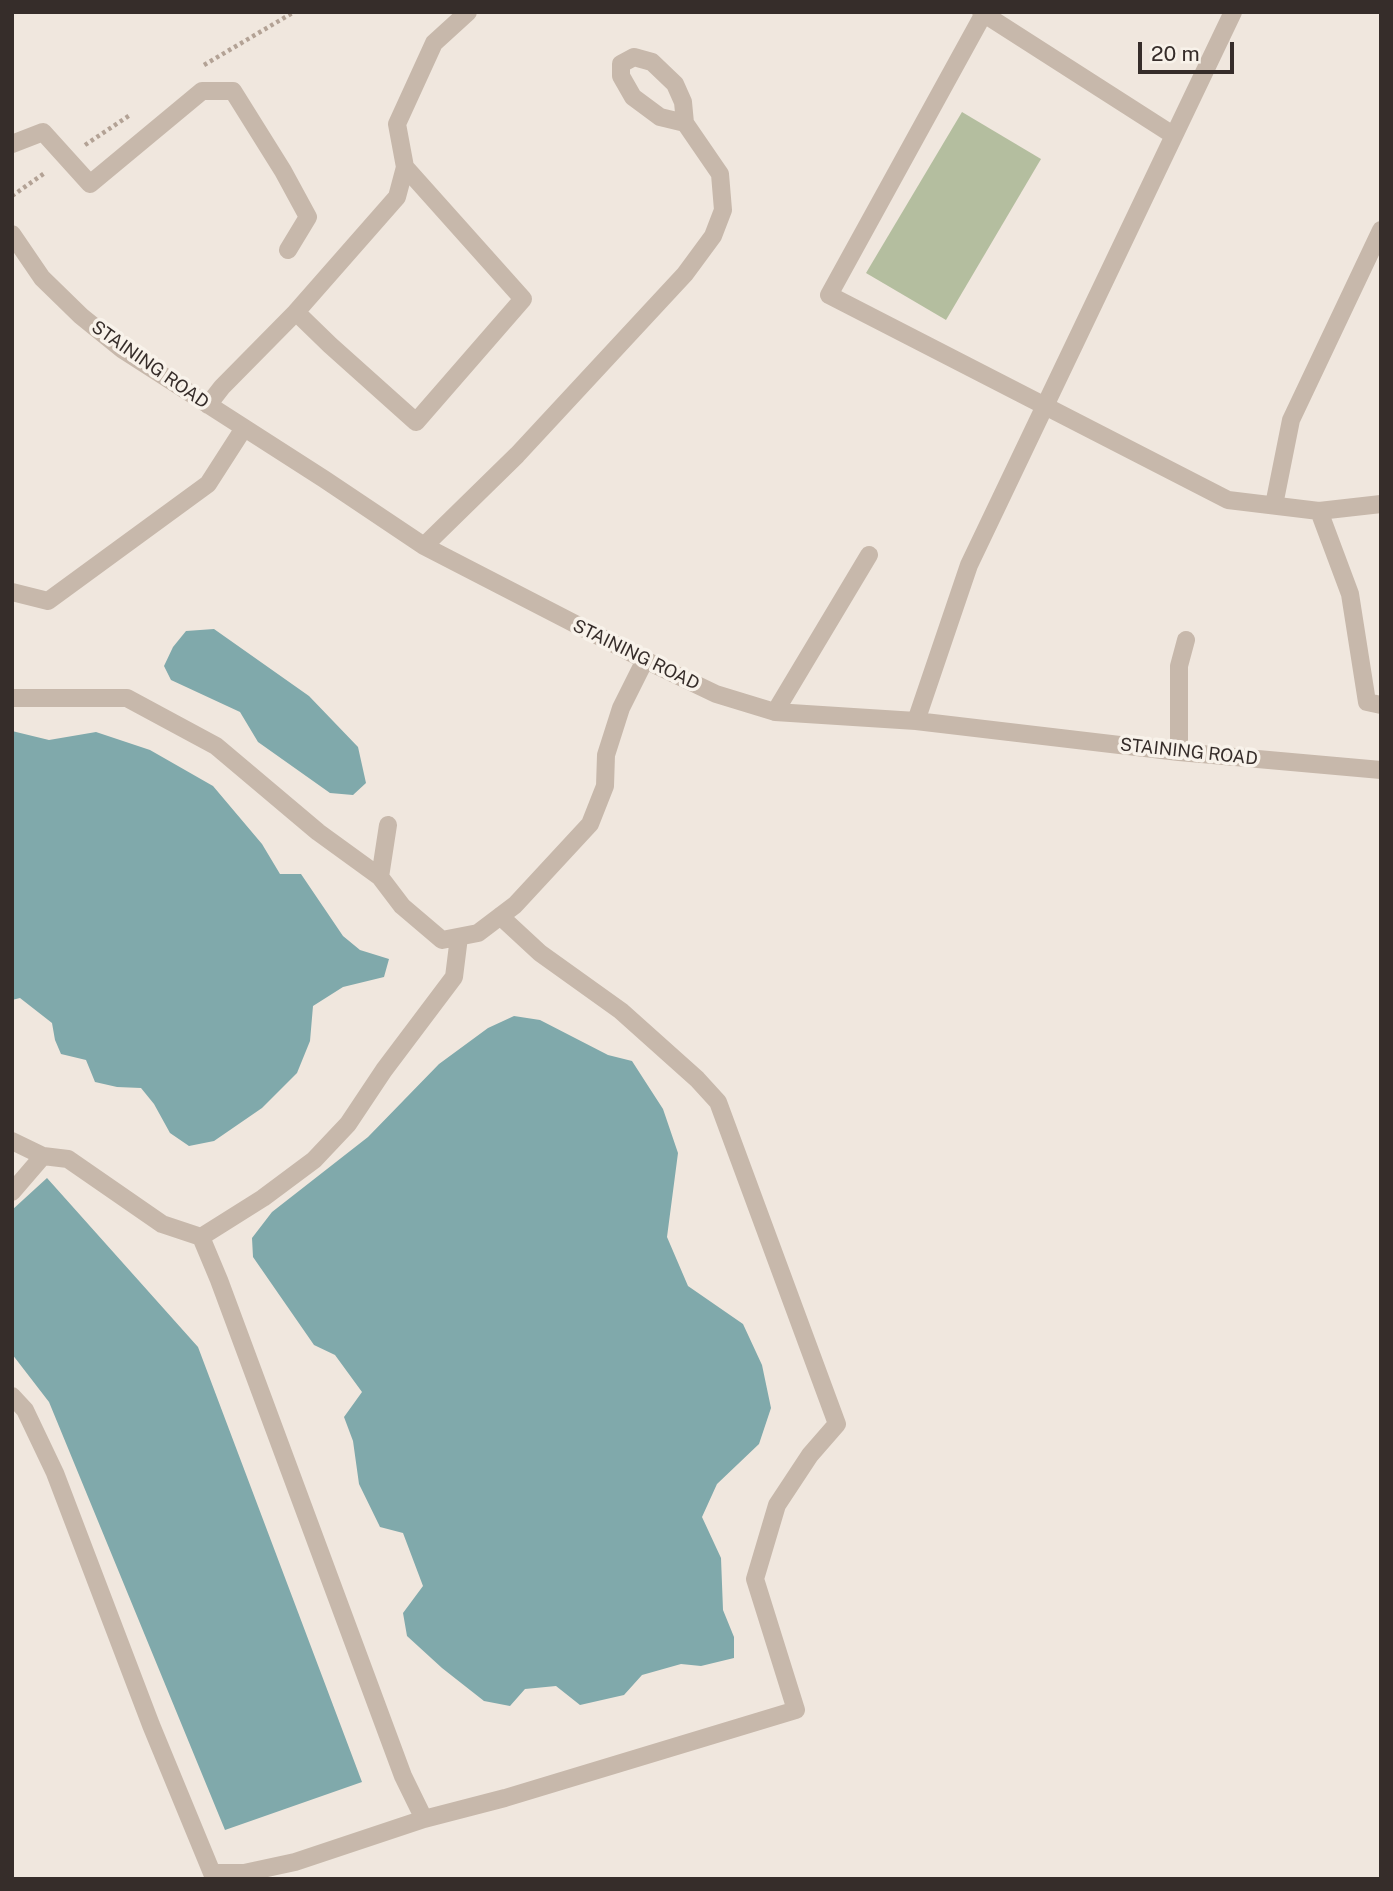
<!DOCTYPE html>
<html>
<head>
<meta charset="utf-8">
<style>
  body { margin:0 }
  #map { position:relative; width:1393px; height:1891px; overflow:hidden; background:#f0e7de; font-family:"Public Sans",sans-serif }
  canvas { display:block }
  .frame { position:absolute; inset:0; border:14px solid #362d2a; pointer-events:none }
  .scale { position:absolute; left:1138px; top:42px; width:96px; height:32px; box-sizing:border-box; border:4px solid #362d2a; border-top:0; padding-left:9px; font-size:21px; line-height:24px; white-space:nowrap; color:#362d2a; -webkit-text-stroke:5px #f8f2ea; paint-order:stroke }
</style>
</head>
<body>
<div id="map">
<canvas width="1393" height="1891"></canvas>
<div class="frame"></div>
<div class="scale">20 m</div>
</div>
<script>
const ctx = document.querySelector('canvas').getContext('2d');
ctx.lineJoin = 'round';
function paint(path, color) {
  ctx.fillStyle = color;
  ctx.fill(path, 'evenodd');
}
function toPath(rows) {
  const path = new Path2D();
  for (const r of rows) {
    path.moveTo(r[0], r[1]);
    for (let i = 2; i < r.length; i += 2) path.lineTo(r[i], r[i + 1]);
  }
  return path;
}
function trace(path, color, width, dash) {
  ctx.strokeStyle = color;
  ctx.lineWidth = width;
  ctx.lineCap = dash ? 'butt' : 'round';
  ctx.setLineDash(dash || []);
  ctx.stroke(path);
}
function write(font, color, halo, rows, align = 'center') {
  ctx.font = font + ' "Public Sans",sans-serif';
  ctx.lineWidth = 7;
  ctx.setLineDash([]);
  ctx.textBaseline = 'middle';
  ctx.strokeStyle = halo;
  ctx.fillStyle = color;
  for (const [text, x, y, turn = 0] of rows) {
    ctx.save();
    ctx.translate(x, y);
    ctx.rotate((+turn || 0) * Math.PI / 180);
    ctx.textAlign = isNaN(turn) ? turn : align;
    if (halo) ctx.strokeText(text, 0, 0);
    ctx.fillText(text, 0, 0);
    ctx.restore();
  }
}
paint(toPath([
  [962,112,1041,159,946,320,866,273]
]), '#b4be9f');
paint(toPath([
  [214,629,309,696,358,747,366,783,353,795,330,793,258,742,240,712,171,680,164,666,173,647,186,631],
  [12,731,49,740,96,732,150,750,213,786,262,844,280,874,301,874,343,936,360,950,389,959,384,977,343,987,313,1006,310,1041,297,1073,262,1108,214,1141,189,1146,170,1133,154,1104,141,1088,117,1087,95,1082,86,1060,61,1054,55,1040,52,1023,20,998,12,1000],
  [514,1016,540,1020,608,1055,632,1061,663,1109,678,1153,667,1237,688,1286,743,1324,762,1365,771,1408,759,1444,717,1484,702,1517,721,1558,723,1610,734,1637,734,1658,701,1666,681,1664,642,1675,624,1695,580,1705,556,1686,525,1689,510,1706,484,1701,442,1668,407,1636,403,1613,423,1586,403,1533,380,1527,359,1484,353,1441,344,1417,362,1392,335,1355,314,1345,253,1257,252,1238,272,1212,368,1137,439,1064,488,1028],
  [47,1178,198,1347,362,1782,225,1830,49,1402,12,1354,12,1210]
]), '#80a9ab');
trace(toPath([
  [204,65,294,12],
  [85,145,130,115],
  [12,196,46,172]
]), '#b3a295', 4.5, [3.5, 3.5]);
trace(toPath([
  [981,12,1173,135],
  [983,15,829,295,1228,500,1319,511,1381,504],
  [12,144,43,132,90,184,202,91,233,91,283,171,308,217,288,250],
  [405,167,523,299,416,422,330,345,296,312,397,197,405,167,397,124,434,43,468,12],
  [12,234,42,278,81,316,123,350,324,479,424,546,645,660,716,694,775,712,916,721,1179,752,1381,770],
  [208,405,222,387,296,312],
  [1274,505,1291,420,1381,230],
  [1319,511,1350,594,1367,702,1381,705],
  [424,546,517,455,685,274,713,236,723,210,720,174,685,123,683,102,675,84,652,62,634,57,621,64,621,76,633,97,660,117,685,123],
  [12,592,48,601,208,484,244,428],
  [12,698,127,698,216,746,318,832,380,877],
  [775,712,869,555],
  [916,721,969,565,1233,12],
  [1179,752,1179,666,1186,640],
  [388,825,380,877,402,906,442,940,478,933,515,905,590,824,605,786,606,755,621,708,645,660],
  [459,937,454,977,384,1070,348,1124,314,1160,263,1198,201,1237,219,1280,403,1776,424,1819,505,1798,796,1710,755,1579,777,1505,810,1455,837,1424,718,1102,697,1079,621,1011,540,953,500,916],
  [12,1141,43,1156],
  [12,1192,43,1156,68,1159,162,1224,201,1237],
  [12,1396,25,1410,55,1473,151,1725,212,1873,244,1873,295,1862,424,1819]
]), '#c7b8ab', 18);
write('18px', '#362d2a', '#f8f2ea', [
  ["STAINING ROAD",150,365,35],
  ["STAINING ROAD",636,655,26],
  ["STAINING ROAD",1189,752,6]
]);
</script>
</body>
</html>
